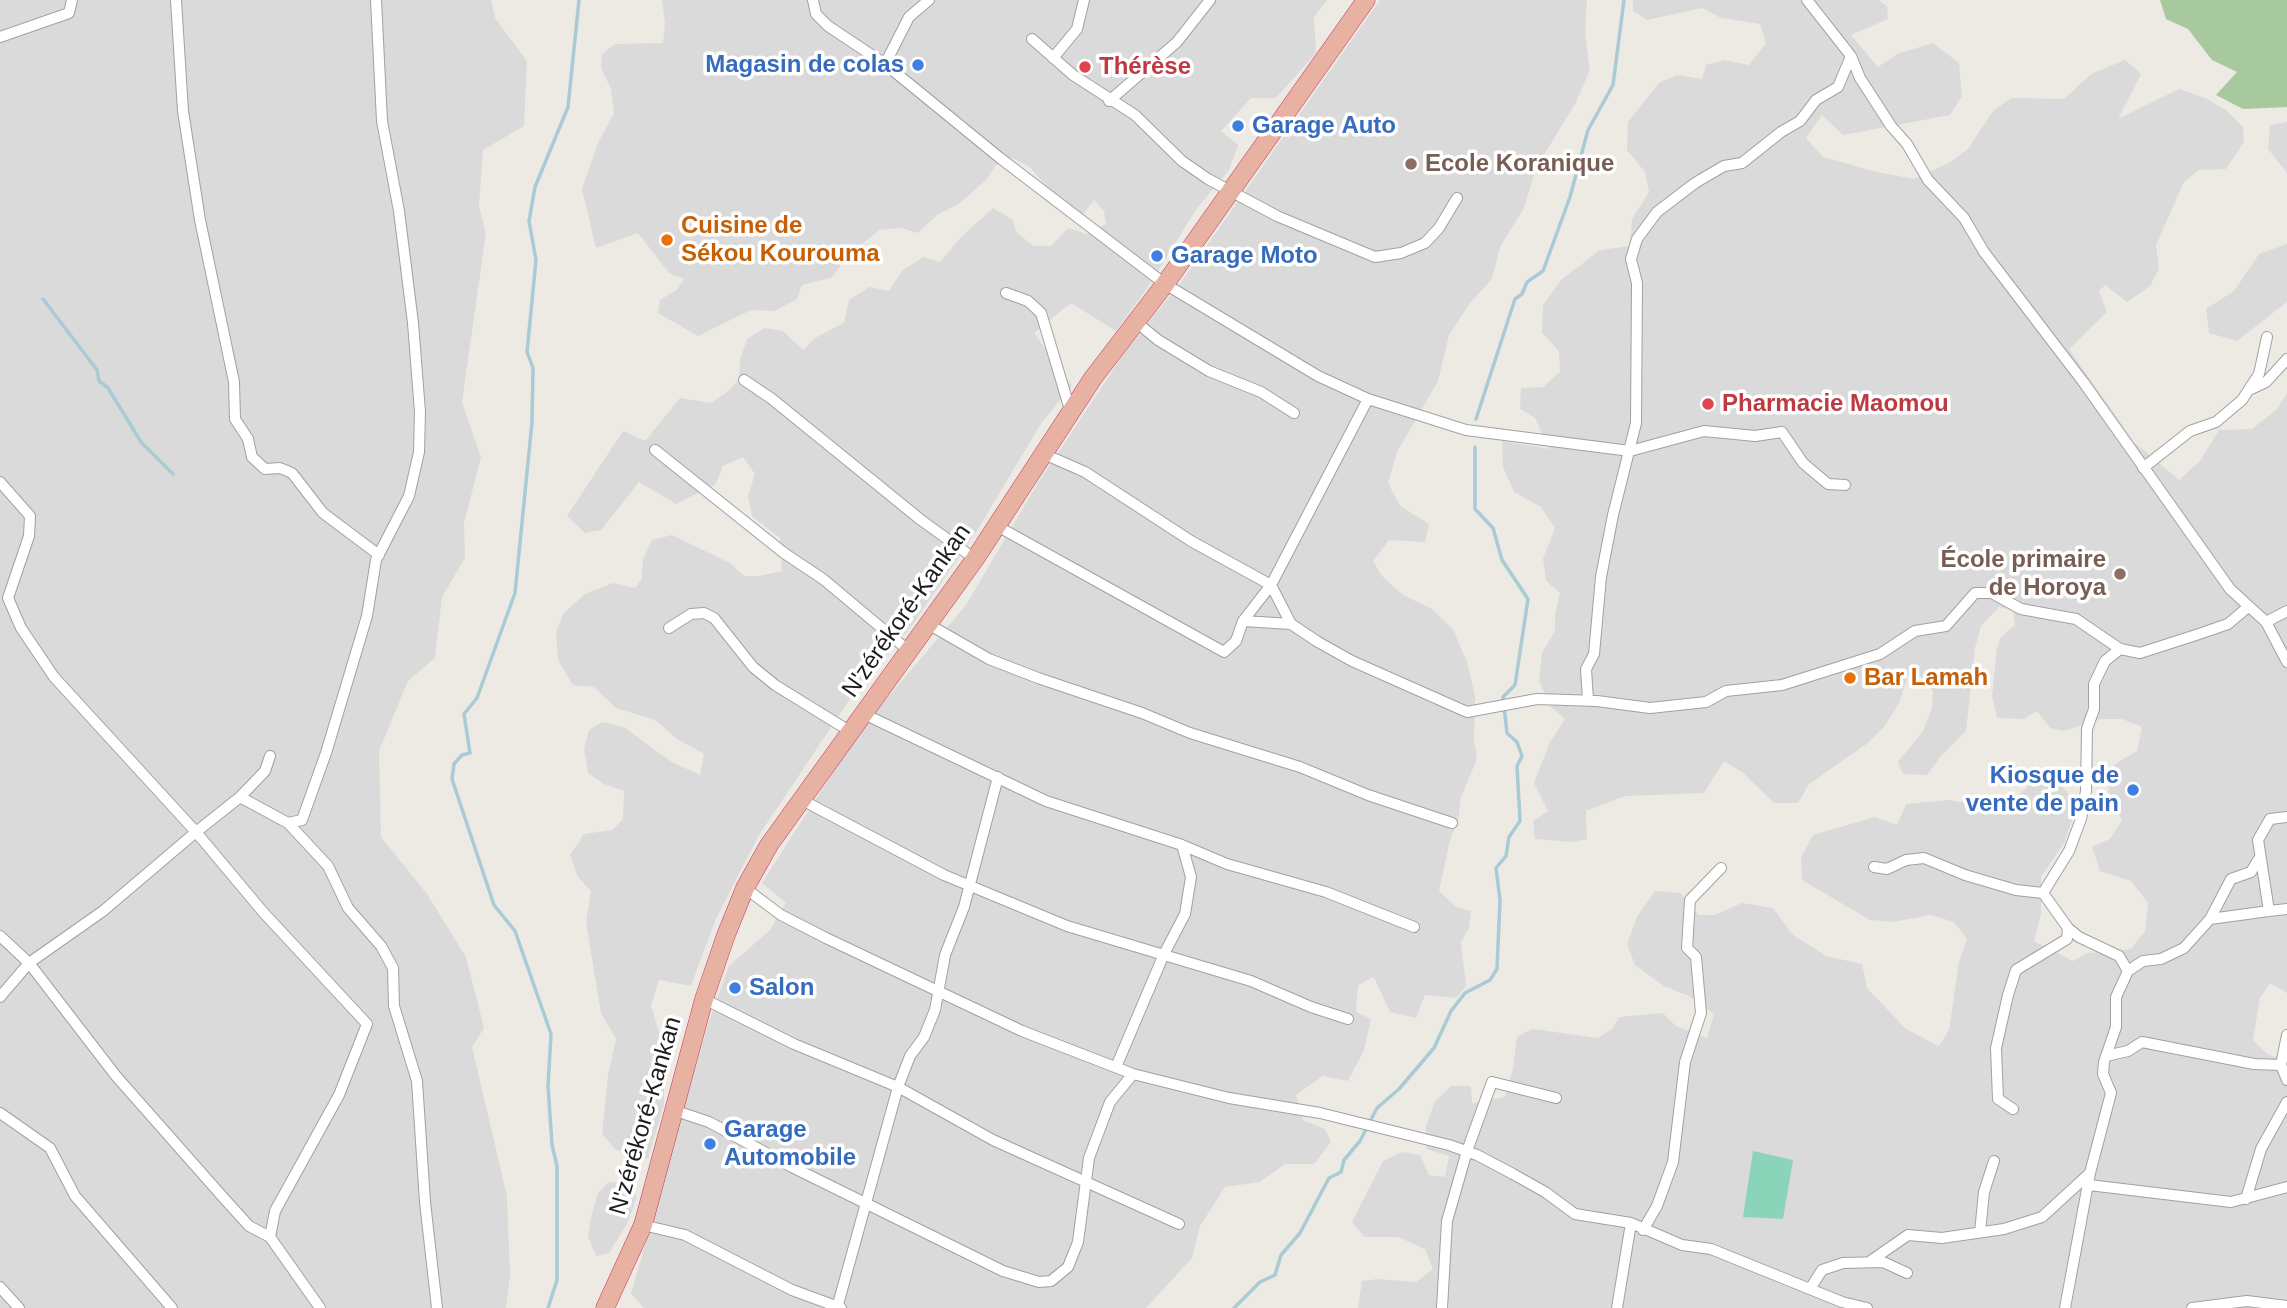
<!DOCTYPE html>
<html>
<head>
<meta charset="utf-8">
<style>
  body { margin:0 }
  canvas { display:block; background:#edeae4 }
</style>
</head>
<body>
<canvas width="2287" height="1308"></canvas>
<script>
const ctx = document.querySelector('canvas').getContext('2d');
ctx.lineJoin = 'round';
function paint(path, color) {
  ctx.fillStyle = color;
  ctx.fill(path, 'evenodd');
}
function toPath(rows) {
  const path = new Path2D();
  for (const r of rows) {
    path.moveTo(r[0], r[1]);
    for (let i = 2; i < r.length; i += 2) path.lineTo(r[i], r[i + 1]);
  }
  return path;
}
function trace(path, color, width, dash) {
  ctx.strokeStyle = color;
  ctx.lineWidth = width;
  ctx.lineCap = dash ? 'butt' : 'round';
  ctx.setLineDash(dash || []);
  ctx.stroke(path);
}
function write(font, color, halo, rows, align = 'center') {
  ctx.font = font + ' Helvetica,sans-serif';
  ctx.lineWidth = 7;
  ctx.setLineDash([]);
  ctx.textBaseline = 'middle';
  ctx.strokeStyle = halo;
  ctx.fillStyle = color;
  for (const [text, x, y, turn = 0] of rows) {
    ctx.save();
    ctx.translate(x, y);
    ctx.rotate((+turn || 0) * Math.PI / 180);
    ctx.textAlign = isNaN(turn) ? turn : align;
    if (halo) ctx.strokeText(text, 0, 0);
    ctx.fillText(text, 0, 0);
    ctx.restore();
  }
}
paint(toPath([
  [0,0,491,0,495,18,527,61,524,126,483,150,479,206,486,233,462,402,481,457,464,523,465,558,442,597,435,658,408,681,379,751,381,837,427,894,466,957,484,1028,472,1047,507,1196,510,1274,506,1308,0,1308],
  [662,0,1327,0,1314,17,1316,53,1276,98,1251,98,1221,131,1238,145,1229,170,1197,208,1150,284,1116,331,1071,303,1034,333,1072,386,1042,422,978,529,913,624,848,702,759,835,715,921,691,986,659,980,651,1006,664,1048,664,1105,648,1158,637,1158,615,1149,602,1134,608,1075,616,1039,601,1013,586,922,591,891,578,877,570,855,584,834,612,830,623,819,624,791,604,784,588,773,584,749,589,730,602,722,624,727,670,761,700,775,704,754,677,739,655,720,616,708,594,687,573,685,558,660,556,632,563,614,585,594,613,583,635,588,642,578,643,559,652,540,672,535,730,563,744,576,759,576,782,571,780,538,752,516,748,496,755,474,743,457,723,466,715,485,676,504,639,482,601,530,585,533,567,516,623,431,645,441,680,398,711,403,726,393,739,380,740,360,747,339,764,328,783,331,803,350,815,338,844,323,849,300,869,287,889,291,901,272,923,257,940,262,962,236,993,208,1012,219,1017,233,1034,246,1051,246,1068,228,1087,234,1106,224,1104,211,1094,200,1083,214,1046,186,1030,167,1012,158,995,166,987,179,959,204,937,215,918,233,901,228,879,230,847,257,831,278,802,285,797,299,775,311,751,310,698,336,658,313,660,300,677,290,684,279,669,273,638,233,596,248,582,189,598,143,614,113,611,89,601,68,602,54,615,44,663,43,665,23],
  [1380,0,1587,0,1585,34,1590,70,1575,104,1536,168,1524,208,1500,247,1492,279,1470,303,1449,335,1438,381,1397,452,1388,483,1400,506,1429,524,1425,542,1389,540,1373,561,1382,576,1403,595,1432,609,1453,629,1468,665,1475,696,1474,739,1477,759,1461,797,1458,821,1450,840,1439,891,1456,907,1471,911,1469,928,1461,942,1466,986,1456,998,1425,995,1416,1018,1390,1012,1374,977,1358,985,1356,1012,1371,1019,1364,1050,1348,1081,1323,1076,1296,1095,1303,1120,1325,1129,1331,1142,1314,1164,1285,1164,1260,1182,1225,1187,1200,1226,1192,1258,1146,1308,644,1308,631,1294,708,1024,729,966,770,930,786,903,762,883,858,733,966,605,1036,486,1125,352,1181,282],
  [1633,0,1878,0,1887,6,1888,19,1851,35,1878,67,1897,54,1933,43,1959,63,1962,96,1950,115,1843,135,1822,115,1806,138,1823,157,1877,172,1914,179,1949,163,1968,149,1993,111,2011,98,2064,99,2091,74,2125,60,2141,74,2118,119,2179,89,2205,98,2226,110,2243,127,2244,142,2226,169,2199,170,2184,182,2156,245,2159,269,2150,286,2127,302,2105,285,2099,291,2107,312,2069,349,2134,442,2179,480,2200,461,2219,430,2252,429,2277,409,2287,393,2287,993,2270,983,2260,998,2253,1040,2267,1054,2287,1061,2287,1308,1358,1308,1362,1281,1378,1279,1416,1282,1433,1269,1425,1249,1398,1237,1364,1237,1352,1222,1383,1161,1402,1152,1420,1155,1429,1175,1445,1177,1449,1156,1426,1149,1426,1126,1435,1101,1451,1086,1471,1086,1472,1103,1505,1097,1513,1069,1517,1037,1532,1029,1598,1038,1613,1028,1619,1017,1663,1013,1676,1026,1707,1038,1714,1014,1689,996,1664,986,1635,965,1627,944,1637,917,1655,891,1680,893,1699,915,1715,915,1742,903,1773,908,1793,935,1826,956,1862,964,1867,988,1906,1029,1939,1046,1949,1030,1959,962,1967,939,1954,922,1931,915,1893,922,1870,920,1802,880,1801,858,1813,835,1875,817,1897,825,1906,804,1948,800,2004,809,2042,773,2058,780,2077,806,2064,843,2041,877,2041,915,2034,941,2073,961,2088,953,2131,949,2145,931,2148,903,2131,881,2100,871,2092,847,2110,839,2122,820,2110,797,2106,774,2118,762,2137,751,2142,727,2122,719,2101,719,2064,731,2050,728,2037,711,2024,719,1997,718,1992,696,1997,648,2001,637,2015,625,2013,611,1999,607,1981,626,1975,648,1966,731,1940,757,1927,775,1903,774,1898,762,1923,731,1932,708,1933,692,1922,677,1908,676,1899,703,1884,727,1868,743,1809,784,1798,803,1774,803,1742,772,1724,761,1704,793,1625,796,1586,811,1587,839,1572,842,1535,839,1533,821,1548,811,1534,783,1550,742,1565,719,1551,707,1539,681,1542,653,1555,631,1555,615,1560,593,1546,581,1543,559,1555,528,1541,507,1514,492,1503,467,1502,441,1549,449,1535,418,1520,409,1521,388,1543,387,1560,372,1559,351,1542,333,1543,305,1561,280,1600,250,1630,246,1632,219,1649,192,1645,172,1627,150,1628,122,1659,83,1677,75,1702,79,1706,65,1724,60,1749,65,1766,43,1760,24,1721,18,1702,8,1647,20,1633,11],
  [2287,122,2287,173,2268,149,2270,125],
  [2287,244,2287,302,2237,341,2209,333,2206,309,2234,291,2259,254],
  [609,1182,630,1184,637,1197,627,1224,609,1253,596,1256,588,1236,592,1213,598,1193]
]), '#dbdada');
paint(toPath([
  [2160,0,2287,0,2287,107,2243,109,2216,95,2237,72,2212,60,2188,29,2166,19]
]), '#a8c89d');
paint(toPath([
  [1753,1151,1793,1160,1783,1219,1743,1217]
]), '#8ad4b9');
trace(toPath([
  [43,299,97,370,99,381,108,388,141,442,173,474],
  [1476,419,1515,299,1522,294,1527,282,1543,271,1570,197,1588,130,1613,85,1624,0],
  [548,1308,557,1280,557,1166,552,1145,548,1086,551,1034,515,931,494,905,452,779,454,764,462,755,470,753,464,714,477,698,515,593,532,422,533,368,527,352,536,260,529,221,535,187,568,107,579,0],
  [1234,1308,1260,1282,1275,1275,1281,1255,1300,1233,1329,1178,1341,1172,1344,1160,1360,1141,1377,1108,1399,1089,1434,1048,1451,1011,1465,993,1490,980,1497,969,1500,900,1496,868,1506,856,1509,837,1520,821,1517,766,1522,756,1517,742,1507,733,1503,697,1515,685,1528,599,1502,560,1493,528,1475,509,1475,447]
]), '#a8cbd6', 3.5);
const minor = toPath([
  [176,0,183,111,200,220,234,382,235,419,248,439,252,457,265,469,280,468,292,473,323,513,379,555],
  [813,0,816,14,828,26,885,64],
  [929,0,909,17,885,64,1000,158,1165,284,1318,376,1368,399,1466,430,1630,451,1704,431,1755,436,1782,432,1803,463,1828,484,1845,485],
  [1807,0,1851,56,1860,78,1891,126,1907,144,1928,180,1964,218,1984,252,2084,383,2230,589,2266,622,2287,662],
  [0,37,69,13,72,0],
  [1032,39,1073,75,1135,115,1182,161,1208,179,1277,216,1375,257,1401,253,1425,243,1439,228,1457,198],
  [1053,58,1077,29,1084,0],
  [1109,101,1177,42,1210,0],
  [1006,293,1028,301,1041,313,1071,413],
  [1135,321,1158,340,1209,371,1261,392,1294,413],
  [744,380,772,399,921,520,975,559],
  [2249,390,2266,382,2287,359],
  [655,450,784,553,823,579,909,651],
  [1044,454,1085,472,1191,541,1271,585,1291,624,1318,642,1352,661,1467,712,1537,699,1597,701,1650,708,1706,702,1726,691,1782,685,1880,654,1915,631,1946,626,1975,593,1992,593,2021,609,2076,619,2120,649],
  [2143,468,2190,431,2216,422,2242,400,2259,374,2267,337],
  [0,482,30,516,29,536,8,598,21,628,54,677,196,832,103,911,29,963,0,997],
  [997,526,1224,652,1236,641,1243,621,1271,585,1368,399],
  [1243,621,1291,624],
  [2266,622,2287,611],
  [928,624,989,659,1038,678,1142,713,1190,733,1300,767,1368,795,1452,823],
  [669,628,691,614,704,613,714,618,753,667,775,685,851,732],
  [1588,700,1586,669,1594,654,1601,577,1613,515,1636,423,1637,283,1631,259,1637,239,1657,212,1695,183,1724,166,1742,163,1781,132,1800,121,1816,100,1838,87,1851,56],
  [864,714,1046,801,1182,845,1227,864,1326,892,1414,927],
  [270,756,265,771,240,797,196,832,263,912,367,1024,339,1095,275,1211,270,1237],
  [240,797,288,823,302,820,326,753,367,616,376,560,409,496,419,452,420,412,413,323,399,211,382,121,376,0],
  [802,800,944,875,1067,926,1251,981,1311,1007,1348,1019],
  [2287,817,2270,819,2258,840,2269,911,2287,909],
  [288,823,328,866,348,908,381,946,393,968,394,1006,417,1081,425,1202,437,1308],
  [1874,867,1887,869,1906,860,1924,858,1965,875,2016,890,2043,893],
  [745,888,781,915,826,938,1022,1031,1133,1074,1229,1098,1320,1113,1449,1145,1477,1155,1513,1174,1545,1192,1575,1214,1631,1223,1682,1245,1711,1249,1842,1302,1867,1308],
  [2210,919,2231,879,2251,872,2258,860],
  [0,936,29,963,116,1076,221,1195,249,1226,270,1237,320,1308],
  [2128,971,2119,956,2079,937,2068,928,2043,893,2069,851,2081,819,2086,791,2087,729,2094,709,2094,684,2105,661,2120,649,2140,653,2196,635,2228,624,2248,607],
  [704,999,794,1044,898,1087,993,1140,1179,1224],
  [2106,1056,2128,1051,2142,1042,2254,1064,2281,1065,2287,1035],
  [2281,1065,2287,1080],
  [1116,1067,1164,954,1185,914,1191,877,1182,845],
  [2013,1109,1998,1099,1996,1048,2008,995,2016,970,2067,939,2068,928],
  [673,1110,709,1122,792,1167,1003,1271,1039,1282,1051,1281,1068,1267,1078,1242,1089,1158,1110,1102,1133,1074],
  [0,1113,50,1148,75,1196,172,1308],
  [2089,1185,2231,1202,2287,1187],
  [2246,1199,2261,1149,2287,1102],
  [643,1225,685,1235,792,1290,841,1308],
  [1643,1230,1657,1206,1673,1162,1685,1062,1701,1013,1696,957,1687,948,1690,900,1721,868],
  [1980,1232,1984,1192,1994,1161],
  [1869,1262,1908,1235,1942,1238,2004,1229,2042,1217,2090,1173],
  [0,1287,19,1308],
  [1810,1289,1822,1270,1843,1263,1883,1262,1907,1273],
  [837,1308,898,1087,910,1056,924,1037,935,1010,945,955,964,907,998,777],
  [1442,1308,1447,1221,1467,1151,1492,1082,1556,1098],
  [1617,1308,1631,1223],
  [2065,1308,2090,1173,2111,1093,2103,1074,2104,1062,2116,1027,2116,997,2128,971,2143,961,2161,959,2184,948,2210,919,2269,911],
  [2192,1308,2247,1301,2287,1306]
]);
const trunk = toPath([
  [605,1308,643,1225,704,999,726,935,745,888,769,845,975,559,1093,378,1165,284,1366,0]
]);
trace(minor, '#a1a1a1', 12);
trace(trunk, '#c63664', 19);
trace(minor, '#fff', 10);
trace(trunk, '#e8b2a2', 18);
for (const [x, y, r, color] of [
  [918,65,7,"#3f7fe0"],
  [1085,67,7,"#e0444e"],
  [1238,126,7,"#3f7fe0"],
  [1411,164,7,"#8d6e63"],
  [667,240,7,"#e8710a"],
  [1157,256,7,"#3f7fe0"],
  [1708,404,7,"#e0444e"],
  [2120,574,7,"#8d6e63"],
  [1850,678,7,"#e8710a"],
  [2133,790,7,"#3f7fe0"],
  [735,988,7,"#3f7fe0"],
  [710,1144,7,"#3f7fe0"]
]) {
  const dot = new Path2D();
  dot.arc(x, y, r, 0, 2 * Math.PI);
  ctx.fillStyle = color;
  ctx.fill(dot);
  trace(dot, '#fff', 2.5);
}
write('bold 24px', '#366cbe', '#fff', [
  ["Magasin de colas",904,65,"right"],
  ["Garage Auto",1252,126],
  ["Garage Moto",1171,256],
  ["Kiosque de",2119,776,"right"],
  ["vente de pain",2119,804,"right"],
  ["Salon",749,988],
  ["Garage",724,1130],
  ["Automobile",724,1158]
], 'left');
write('bold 24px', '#be3a42', '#fff', [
  ["Thérèse",1099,67],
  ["Pharmacie Maomou",1722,404]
], 'left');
write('bold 24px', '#785e54', '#fff', [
  ["Ecole Koranique",1425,164],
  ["École primaire",2106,560,"right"],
  ["de Horoya",2106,588,"right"]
], 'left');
write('bold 24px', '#c56008', '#fff', [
  ["Cuisine de",681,226],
  ["Sékou Kourouma",681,254],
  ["Bar Lamah",1864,678]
], 'left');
write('24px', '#1d1d1d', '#fff', [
  ["N'zérékoré-Kankan",907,611,-55],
  ["N'zérékoré-Kankan",646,1116,-74]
]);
</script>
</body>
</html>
